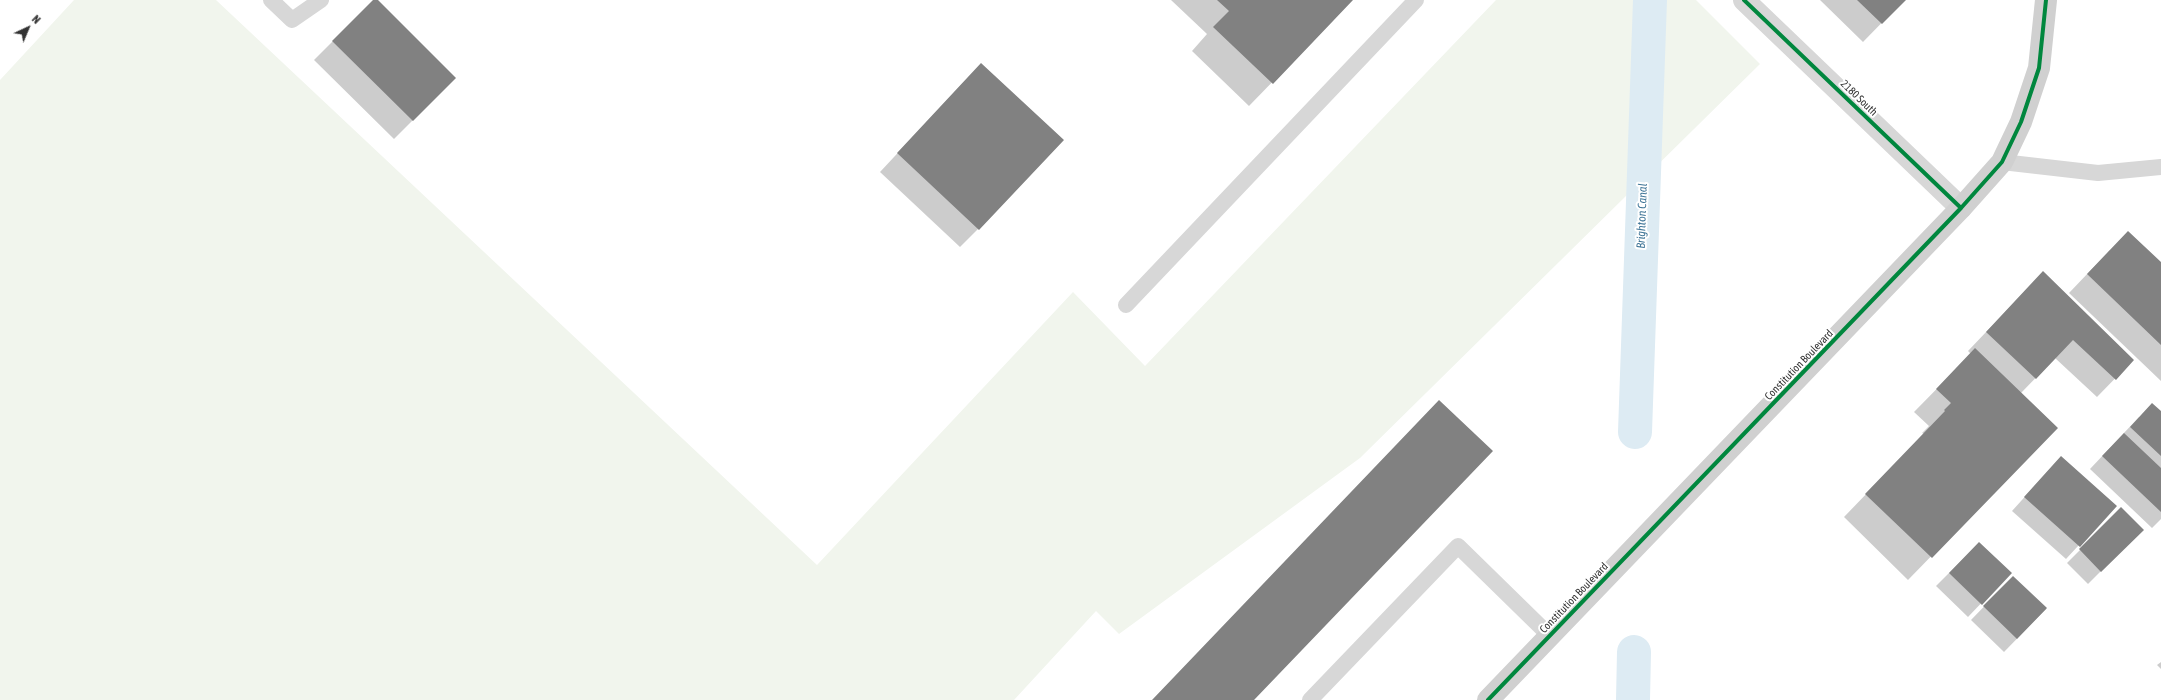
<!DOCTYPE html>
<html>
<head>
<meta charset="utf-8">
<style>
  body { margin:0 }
  #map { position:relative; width:2161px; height:700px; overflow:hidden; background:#fff; font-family:"Asap Condensed",sans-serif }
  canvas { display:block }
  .north { position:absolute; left:8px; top:8px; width:40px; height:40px; -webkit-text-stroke:3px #fff; paint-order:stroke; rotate:44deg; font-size:11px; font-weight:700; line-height:16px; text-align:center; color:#333 }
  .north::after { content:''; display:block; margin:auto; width:14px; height:18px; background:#333; clip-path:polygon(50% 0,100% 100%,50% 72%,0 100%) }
</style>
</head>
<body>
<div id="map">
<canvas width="2161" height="700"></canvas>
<div class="north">N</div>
</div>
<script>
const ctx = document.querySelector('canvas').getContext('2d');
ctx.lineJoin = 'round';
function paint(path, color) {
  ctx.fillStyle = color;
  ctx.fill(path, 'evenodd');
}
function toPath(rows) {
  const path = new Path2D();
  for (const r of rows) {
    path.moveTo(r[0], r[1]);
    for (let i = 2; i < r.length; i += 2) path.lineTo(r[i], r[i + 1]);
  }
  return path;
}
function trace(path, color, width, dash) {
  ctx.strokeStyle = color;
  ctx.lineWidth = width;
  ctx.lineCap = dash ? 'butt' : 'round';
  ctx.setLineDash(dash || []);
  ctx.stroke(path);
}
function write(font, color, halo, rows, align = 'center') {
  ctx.font = font + ' "Asap Condensed",sans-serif';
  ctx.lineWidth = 4;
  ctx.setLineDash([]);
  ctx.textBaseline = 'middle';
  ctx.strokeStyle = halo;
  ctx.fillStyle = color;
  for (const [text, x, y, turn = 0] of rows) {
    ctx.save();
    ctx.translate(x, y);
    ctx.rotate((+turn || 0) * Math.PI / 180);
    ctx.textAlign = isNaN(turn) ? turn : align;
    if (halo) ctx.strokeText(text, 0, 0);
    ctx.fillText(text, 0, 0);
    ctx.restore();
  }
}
paint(toPath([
  [74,0,216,0,817,565,1073,292,1145,366,1496,0,1696,0,1760,64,1360,458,1119,634,1096,611,1014,700,0,700,0,80]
]), '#f1f5ed');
paint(toPath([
  [374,0,376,0,455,78,394,139,314,60],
  [1171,0,1352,0,1249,106,1192,51,1207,34],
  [1820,0,1904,0,1863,42],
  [963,83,978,229,960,247,880,172],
  [2110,250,2161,263,2161,381,2069,293],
  [2025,291,2133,360,2097,397,2055,358,2021,393,2056,428,1908,580,1844,517,1924,434,1922,433,1929,426,1914,412,1971,354,1968,351],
  [2161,413,2161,519,2152,528,2090,469,2139,417],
  [2049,470,2115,506,2066,559,2012,511],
  [2121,509,2142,530,2088,584,2067,563],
  [1966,556,2010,573,1968,617,1936,586],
  [2000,590,2046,609,2004,652,1971,620],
  [2161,662,2161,669,2157,665]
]), '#0003');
trace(toPath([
  [1635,432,1650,0],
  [1633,700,1634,652]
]), '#ddebf3', 34);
paint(toPath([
  [373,0,378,0,456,78,413,121,332,41],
  [1217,0,1353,0,1273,84,1213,27,1229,11],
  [1857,0,1906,0,1882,24],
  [981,63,1064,140,979,230,897,153],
  [2128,231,2161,262,2161,345,2087,274],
  [2043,271,2134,360,2116,380,2073,340,2036,379,1986,332],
  [1975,348,2058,428,1932,558,1865,494,1945,411,1944,410,1951,403,1936,389],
  [1439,400,1493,451,1254,700,1152,700],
  [2152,403,2161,411,2161,456,2130,427],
  [2124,433,2161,468,2161,512,2102,456],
  [2061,456,2117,506,2080,547,2024,497],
  [2121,507,2144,530,2101,572,2079,549],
  [1979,542,2012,573,1982,605,1949,573],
  [2013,576,2047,608,2017,639,1983,606]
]), '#818181');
trace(toPath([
  [271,0,292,20,321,0],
  [2002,162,2098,173,2161,167],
  [1126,305,1416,0],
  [1310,700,1458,546,1550,636]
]), '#d7d7d7', 16);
trace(toPath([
  [1744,0,1961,208]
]), '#d7d7d7', 22);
trace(toPath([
  [1488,700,1961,208,2002,162,2021,122,2039,68,2046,0]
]), '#d0d0d0', 22);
trace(toPath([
  [1744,0,1961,208],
  [1488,700,1961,208,2002,162,2021,122,2039,68,2046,0]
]), '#00873e', 4);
write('11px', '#333', '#fff', [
  ["2180 South",1859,98,44],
  ["Constitution Boulevard",1799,365,-46],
  ["Constitution Boulevard",1574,598,-46]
]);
write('italic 12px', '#3f7597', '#fff', [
  ["Brighton Canal",1642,216,-88]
]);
</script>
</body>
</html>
